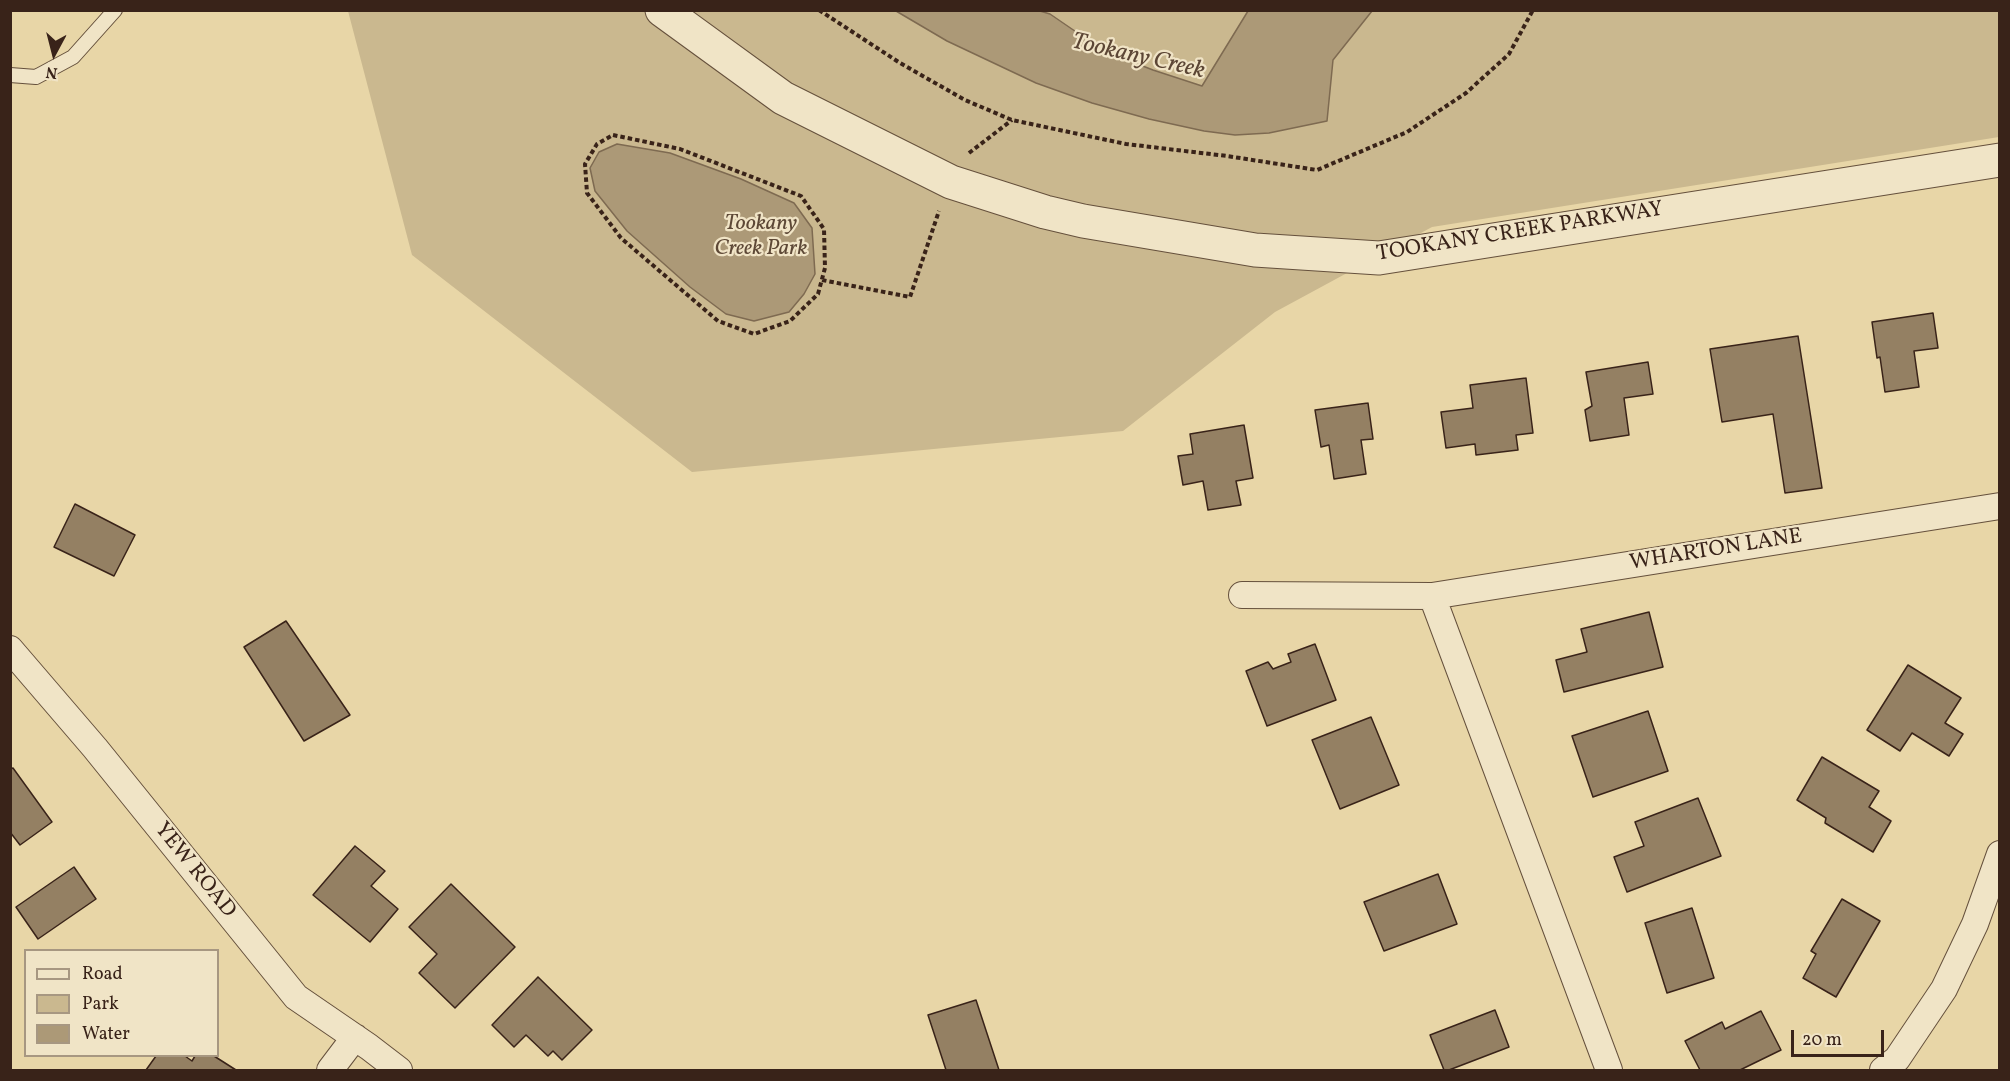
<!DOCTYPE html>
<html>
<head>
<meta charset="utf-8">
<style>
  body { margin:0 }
  #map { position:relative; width:2010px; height:1081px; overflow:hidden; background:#e8d6a7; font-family:Vollkorn,serif }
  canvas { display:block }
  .frame { position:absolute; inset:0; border:12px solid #392319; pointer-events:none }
  .legend { position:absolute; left:24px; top:949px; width:195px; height:108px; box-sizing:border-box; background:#f0e4c6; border:2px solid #a79781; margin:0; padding:8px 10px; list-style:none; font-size:18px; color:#392319 }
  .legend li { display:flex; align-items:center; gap:12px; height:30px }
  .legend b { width:30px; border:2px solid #a79781 }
  .north { position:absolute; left:24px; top:24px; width:60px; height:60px; -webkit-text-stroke:4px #f0e4c6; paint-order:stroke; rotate:187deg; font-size:16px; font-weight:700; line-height:24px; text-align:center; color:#392319 }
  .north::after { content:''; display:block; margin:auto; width:21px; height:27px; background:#392319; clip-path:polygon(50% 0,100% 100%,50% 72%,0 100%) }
  .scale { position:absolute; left:1791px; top:1030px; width:93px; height:27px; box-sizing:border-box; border:3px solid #392319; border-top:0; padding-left:8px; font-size:18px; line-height:21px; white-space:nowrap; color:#392319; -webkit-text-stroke:4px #f0e4c6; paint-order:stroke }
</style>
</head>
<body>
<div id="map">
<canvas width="2010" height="1081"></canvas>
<div class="frame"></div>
<ul class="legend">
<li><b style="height:8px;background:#f0e4c6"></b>Road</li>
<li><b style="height:16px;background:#cab88f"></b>Park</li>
<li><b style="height:16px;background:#ac9977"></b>Water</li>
</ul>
<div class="north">N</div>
<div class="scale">20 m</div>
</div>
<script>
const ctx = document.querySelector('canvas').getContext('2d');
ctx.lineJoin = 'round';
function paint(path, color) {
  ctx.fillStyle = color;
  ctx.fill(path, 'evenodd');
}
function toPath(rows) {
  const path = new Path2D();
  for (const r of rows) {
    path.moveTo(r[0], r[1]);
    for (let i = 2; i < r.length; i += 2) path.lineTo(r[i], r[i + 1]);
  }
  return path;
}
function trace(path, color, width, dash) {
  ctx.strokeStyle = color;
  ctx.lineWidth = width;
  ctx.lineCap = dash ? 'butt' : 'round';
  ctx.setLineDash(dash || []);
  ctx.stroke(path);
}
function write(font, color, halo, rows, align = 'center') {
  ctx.font = font + ' Vollkorn,serif';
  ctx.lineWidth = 4.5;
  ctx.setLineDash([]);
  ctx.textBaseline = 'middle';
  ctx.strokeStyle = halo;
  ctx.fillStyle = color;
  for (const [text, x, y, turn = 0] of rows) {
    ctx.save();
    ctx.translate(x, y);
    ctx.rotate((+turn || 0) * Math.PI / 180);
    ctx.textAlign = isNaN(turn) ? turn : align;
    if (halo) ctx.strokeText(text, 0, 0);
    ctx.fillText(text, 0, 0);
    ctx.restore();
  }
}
paint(toPath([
  [348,11,1999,11,1999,137,1432,227,1275,312,1123,431,692,472,412,255]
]), '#cab88f');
const water = toPath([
  [896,11,1040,11,1050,14,1104,51,1153,70,1202,86,1248,11,1372,11,1333,60,1327,121,1269,133,1235,135,1204,131,1149,119,1092,103,1036,83,947,41,896,11],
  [617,144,670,153,741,179,794,203,812,228,815,274,804,294,789,312,754,321,726,314,690,287,627,231,595,191,590,168,599,152,617,144]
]);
paint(water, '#ac9977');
trace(water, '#7e6a51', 1.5);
const building = toPath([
  [1933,313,1938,348,1914,351,1919,387,1885,392,1880,357,1877,358,1872,322,1933,313],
  [1798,336,1822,488,1785,493,1773,414,1722,422,1710,349,1798,336],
  [1648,362,1653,394,1624,398,1629,435,1590,441,1585,410,1592,406,1586,372,1648,362],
  [1526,378,1533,433,1516,435,1518,450,1476,455,1475,444,1446,448,1441,412,1473,408,1470,385,1526,378],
  [1368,403,1373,439,1361,440,1366,474,1334,479,1329,445,1321,447,1315,410,1368,403],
  [1244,425,1253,478,1236,481,1241,505,1208,510,1203,481,1183,485,1178,456,1193,454,1190,434,1244,425],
  [75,504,135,535,114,576,54,547,75,504],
  [1649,612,1663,667,1564,692,1556,660,1587,652,1581,629,1649,612],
  [286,621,350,715,304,741,244,647,286,621],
  [1315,644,1336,700,1267,726,1246,671,1268,662,1273,669,1291,662,1288,654,1315,644],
  [1908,665,1961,698,1945,723,1963,734,1949,756,1912,733,1900,751,1867,730,1908,665],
  [1648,711,1668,771,1593,797,1572,736,1648,711],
  [1371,717,1399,785,1340,809,1312,740,1371,717],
  [1822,757,1879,791,1869,807,1891,821,1873,852,1825,823,1826,818,1797,800,1822,757],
  [13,768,52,822,20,845,10,832,10,769,13,768],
  [1698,798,1721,856,1627,892,1614,857,1644,846,1635,822,1698,798],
  [355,846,385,871,371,886,398,909,370,942,313,895,355,846],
  [74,867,96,899,38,939,16,907,74,867],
  [1438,874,1457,924,1384,951,1364,902,1438,874],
  [451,884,515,947,455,1008,419,973,437,954,409,927,451,884],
  [1842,899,1880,921,1836,997,1803,978,1816,954,1811,951,1842,899],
  [1692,908,1714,978,1667,993,1645,923,1692,908],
  [538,977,592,1030,562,1060,553,1051,548,1056,526,1035,514,1047,492,1025,538,977],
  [976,1000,999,1070,946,1070,928,1015,976,1000],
  [1495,1010,1509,1047,1449,1070,1444,1070,1430,1035,1495,1010],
  [1761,1011,1781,1050,1740,1070,1700,1070,1685,1041,1722,1022,1725,1029,1761,1011],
  [156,1056,185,1056,192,1061,195,1056,214,1056,236,1070,146,1070,156,1056]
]);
paint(building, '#948063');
trace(building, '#392319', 1.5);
const service = toPath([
  [10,75,36,77,73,57,115,10]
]);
const minor = toPath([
  [1242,595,1432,596,2000,506],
  [1432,596,1609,1070],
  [10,649,95,748,296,997,369,1047,399,1070],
  [330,1070,355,1037],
  [1883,1070,1897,1059,1944,989,1975,924,2000,854]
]);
const tertiary = toPath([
  [662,10,783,98,951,182,1045,212,1083,221,1255,250,1379,258,2000,160]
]);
trace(service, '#65503c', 16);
trace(minor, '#65503c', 28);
trace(tertiary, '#65503c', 35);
trace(toPath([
  [819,10,900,63,965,100,1012,120,1126,144,1227,156,1317,170,1407,132,1466,93,1509,54,1533,10],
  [613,135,680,149,801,196,824,229,825,268,818,294,790,321,754,334,718,321,621,238,587,193,585,164,597,144,613,135],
  [969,153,1012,120],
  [822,280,910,297,939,211]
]), '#392319', 4, [4.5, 3]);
trace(service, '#f0e4c6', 14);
trace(minor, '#f0e4c6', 26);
trace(tertiary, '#f0e4c6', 33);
write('italic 22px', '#5d4836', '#f0e4c6', [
  ["Tookany",761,225],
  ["Creek Park",761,250]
]);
write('22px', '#392319', '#f0e4c6', [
  ["TOOKANY CREEK PARKWAY",1520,233,-9],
  ["WHARTON LANE",1716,551,-9],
  ["YEW ROAD",194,871,51]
]);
write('italic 24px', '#5c4635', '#f0e4c6', [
  ["Tookany Creek",1138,58,13]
]);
</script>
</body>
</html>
